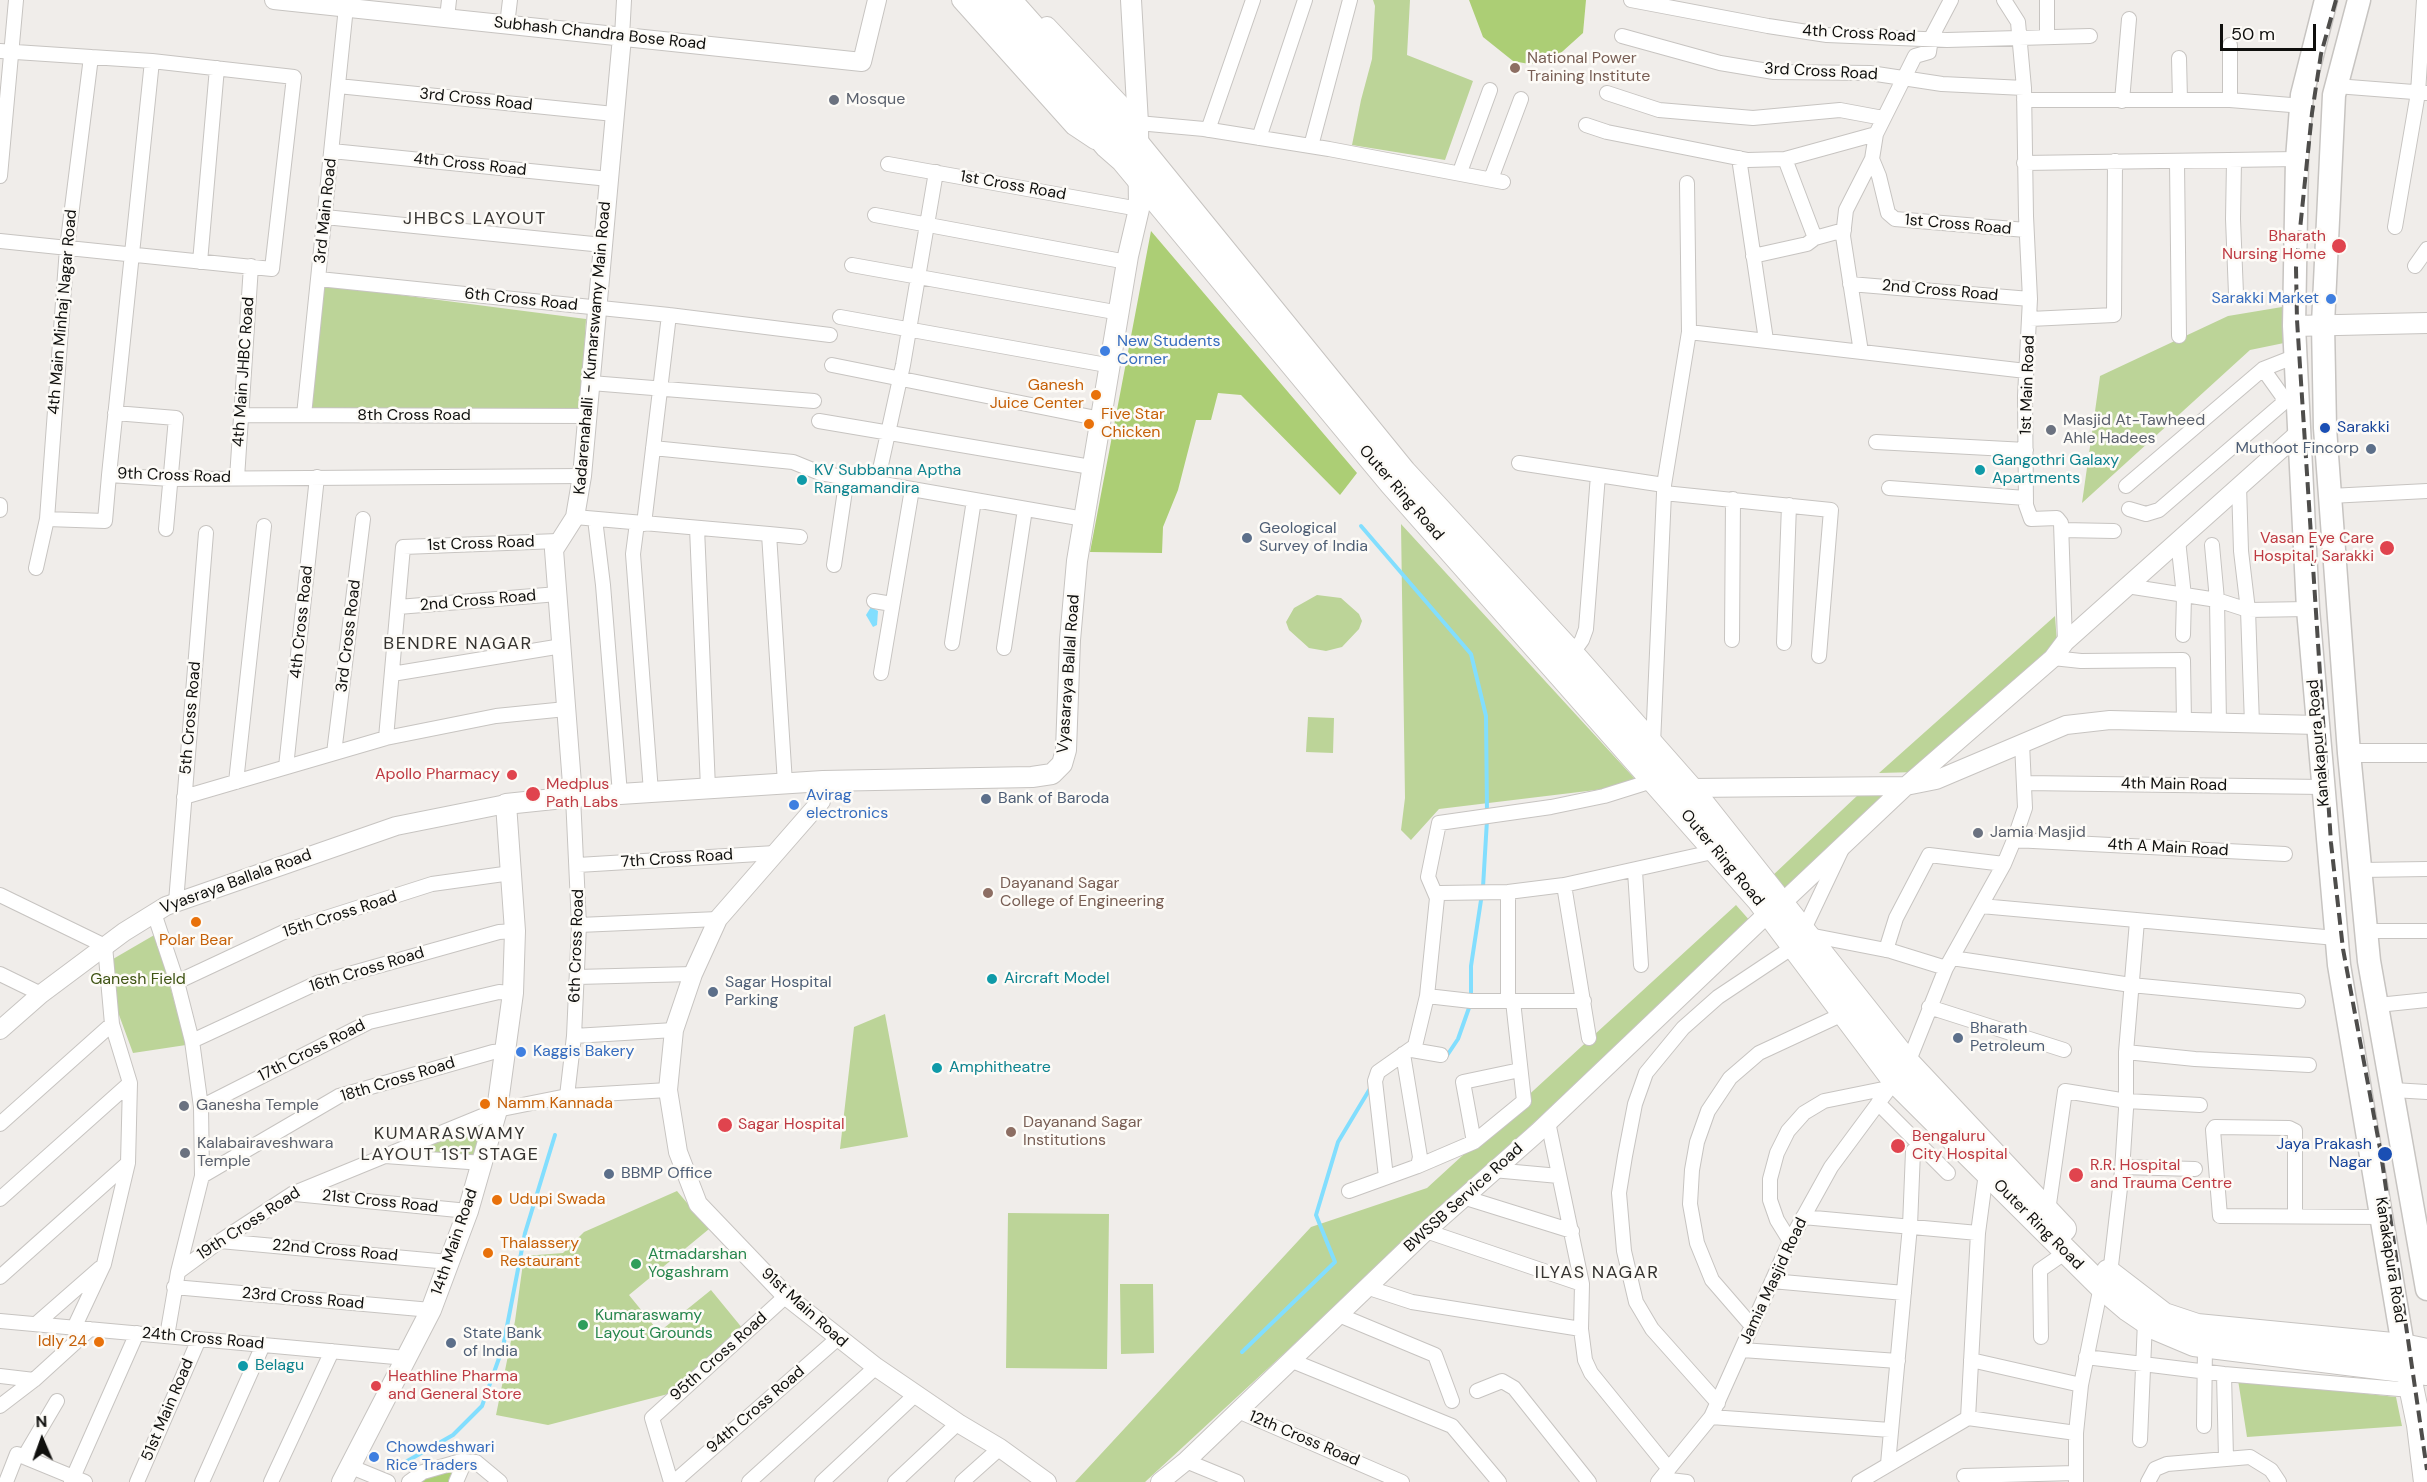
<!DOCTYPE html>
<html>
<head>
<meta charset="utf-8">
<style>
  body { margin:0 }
  #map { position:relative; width:2427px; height:1482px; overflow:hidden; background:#f0edea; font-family:"DM Sans",sans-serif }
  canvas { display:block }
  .north { position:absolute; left:12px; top:1410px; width:60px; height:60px; -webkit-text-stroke:4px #fdfbf7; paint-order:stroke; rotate:358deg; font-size:16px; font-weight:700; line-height:24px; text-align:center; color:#0f0f0d }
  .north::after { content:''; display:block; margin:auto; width:21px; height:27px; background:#0f0f0d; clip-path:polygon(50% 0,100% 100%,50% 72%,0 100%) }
  .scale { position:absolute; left:2220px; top:24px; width:96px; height:27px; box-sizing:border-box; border:3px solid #0f0f0d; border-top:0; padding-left:8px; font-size:18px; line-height:21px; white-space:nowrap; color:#0f0f0d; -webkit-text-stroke:4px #fdfbf7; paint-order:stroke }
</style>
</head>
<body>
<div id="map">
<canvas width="2427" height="1482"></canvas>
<div class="north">N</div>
<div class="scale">50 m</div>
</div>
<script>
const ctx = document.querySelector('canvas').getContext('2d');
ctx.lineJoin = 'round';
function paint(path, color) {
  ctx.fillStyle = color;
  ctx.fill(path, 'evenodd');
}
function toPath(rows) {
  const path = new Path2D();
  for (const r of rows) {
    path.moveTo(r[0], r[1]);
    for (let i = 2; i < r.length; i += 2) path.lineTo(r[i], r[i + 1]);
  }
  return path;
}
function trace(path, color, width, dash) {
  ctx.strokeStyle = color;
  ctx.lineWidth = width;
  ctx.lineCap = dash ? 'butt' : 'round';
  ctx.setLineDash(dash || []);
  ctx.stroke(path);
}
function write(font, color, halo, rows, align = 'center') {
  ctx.font = font + ' "DM Sans",sans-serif';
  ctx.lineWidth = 5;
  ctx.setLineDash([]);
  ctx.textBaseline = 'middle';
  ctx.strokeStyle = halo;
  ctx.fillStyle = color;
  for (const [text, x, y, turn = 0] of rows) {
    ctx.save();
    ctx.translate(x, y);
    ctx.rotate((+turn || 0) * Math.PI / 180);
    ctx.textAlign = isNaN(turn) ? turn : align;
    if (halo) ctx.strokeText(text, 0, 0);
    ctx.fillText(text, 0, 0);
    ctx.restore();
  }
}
paint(toPath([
  [1373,0,1410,0,1407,55,1473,81,1445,160,1352,145,1361,100,1372,59,1375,6],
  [323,285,586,319,581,410,307,408],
  [2282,307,2284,343,2250,350,2082,503,2100,376,2228,316],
  [1401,524,1635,779,1604,789,1439,809,1411,840,1401,830,1405,798],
  [1317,595,1341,598,1359,614,1362,621,1359,629,1342,647,1326,651,1309,648,1289,630,1286,622,1294,608],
  [2055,616,2057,643,1917,772,1879,773],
  [1308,717,1334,718,1333,753,1306,752],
  [1859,794,1890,796,1785,892,1771,877],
  [1736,905,1751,922,1145,1482,1075,1482,1311,1227,1427,1188],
  [156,934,186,1045,133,1053,101,966],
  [885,1014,908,1137,840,1149,854,1027],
  [489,1117,481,1160,394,1154],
  [677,1191,709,1229,629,1295,659,1332,711,1290,743,1329,672,1393,548,1425,496,1415,515,1321,524,1256,563,1253,584,1232],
  [1008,1213,1109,1214,1107,1369,1006,1368],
  [1120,1284,1153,1284,1154,1353,1121,1354],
  [2238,1380,2396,1397,2402,1426,2247,1437]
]), '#bcd498');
paint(toPath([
  [1469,0,1586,0,1583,33,1553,60,1529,64,1513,61,1483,37],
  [1151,231,1357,473,1340,495,1241,395,1218,393,1211,420,1196,420,1178,490,1163,527,1162,553,1090,552],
  [460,1465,453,1482,418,1482,424,1477]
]), '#acce75');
paint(toPath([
  [871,607,878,611,877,625,873,627,866,615]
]), '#82defe');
trace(toPath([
  [1361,526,1471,654,1486,716,1487,813],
  [1471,998,1471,966,1483,887,1487,820],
  [1446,1057,1458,1039,1470,1005],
  [1242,1352,1335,1262,1316,1215,1338,1142,1371,1087],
  [402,1464,453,1435,482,1406,503,1347,525,1233,555,1135]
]), '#82defe', 4);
const minor = toPath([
  [1631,0,1768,26,1827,35,1947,40,2090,36],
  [1951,0,1931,38,1929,52,1915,56,1876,134,1872,159,1879,176,1888,213,1895,219,2026,230],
  [2004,0,2018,22,2024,88,2026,216,2030,299,2025,396,2026,505,2031,519,2057,518,2061,523,2065,642],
  [447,18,449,0],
  [507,25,510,0],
  [1622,36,1720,63,1774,72,1870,73,1942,84,2024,88],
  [622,37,624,0],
  [2047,37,2047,0],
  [2230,45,2230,100],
  [0,51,152,61,294,77,272,269,0,241],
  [2179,58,2180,100],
  [152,61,109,475,171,479,582,476],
  [338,86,614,114],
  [2336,86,2427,93],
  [1607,93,1659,110,1753,118,1840,110,1883,118],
  [2024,100,2230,100,2303,106],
  [2122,101,2129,19],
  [1138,123,1204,129,1329,149,1503,182],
  [1586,125,1607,132,1748,160,1785,159,1876,134],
  [1208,130,1253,0],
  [1259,138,1305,0],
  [1311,146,1350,0],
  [332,151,609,179],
  [1739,158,1766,340],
  [2234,161,2233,219,2236,294],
  [2177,162,2179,336],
  [2024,163,2297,159],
  [888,164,1139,209],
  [1460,172,1490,90],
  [0,176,16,0],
  [1491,179,1521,99],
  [875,215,1127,262],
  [325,217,603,245],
  [2395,227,2418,93,2424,0],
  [1815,238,1844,230],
  [1753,256,1807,244,1815,238,1785,159],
  [200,262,217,68],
  [852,265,1120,313],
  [2415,266,2427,249],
  [319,279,669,315,830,335],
  [1850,284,2030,299],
  [840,317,1112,366],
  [2030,319,2114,315,2115,161],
  [1689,332,2026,371],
  [1861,352,1843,236,1846,210,1872,159],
  [832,365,1101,419],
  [591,383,814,401],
  [115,413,176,418,166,529],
  [240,415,587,416],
  [304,415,346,7],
  [819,421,1091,467],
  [1876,442,2026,450],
  [653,448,793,462,820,473,1084,519],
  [1519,463,1664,485,1664,493,1831,510,1819,656],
  [237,478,251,266],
  [877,483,903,365,936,172],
  [1664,485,1689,332,1687,183],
  [2239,485,2241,551,2248,610,2252,724],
  [2126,486,2263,369,2296,356],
  [1889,488,2026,498],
  [2330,496,2427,491],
  [0,505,0,510],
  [2129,509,2146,514,2159,510,2282,404,2283,397,2263,369],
  [575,517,769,534,785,783],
  [47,519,105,521,109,475],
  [595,519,603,585,620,794],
  [637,523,633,554,651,792],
  [644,524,669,315],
  [697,528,708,788],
  [2062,530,2114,531],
  [769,534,800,537],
  [2178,540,2184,596,2183,635],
  [2212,545,2217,600,2219,723],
  [834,565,847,477],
  [36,568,47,519,67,248,91,57],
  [2127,586,2217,600,2248,610,2308,609],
  [874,601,892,604],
  [398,607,558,594],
  [1732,640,1733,499],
  [952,643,974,500],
  [1784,643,1789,505],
  [1004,648,1025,509],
  [1572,654,1582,640,1586,629,1598,475],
  [2053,658,2081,661,2183,660,2184,722],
  [881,673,912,489],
  [392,674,562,646],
  [386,738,403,547,558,541],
  [1653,744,1664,493],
  [334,753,363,519],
  [286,767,317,477],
  [236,782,264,526],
  [2025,783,2323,787],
  [184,797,386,738,496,716,566,709],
  [2014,840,2285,854],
  [578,865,775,853],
  [2361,870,2427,869],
  [1635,871,1641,965],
  [1564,885,1589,1038],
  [0,895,105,946,112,1024,130,1083,128,1163,104,1264,74,1328],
  [1437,898,1428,877,1439,823,1551,807,1604,796,1655,780],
  [176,902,206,533],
  [1981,906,2336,938],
  [154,913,177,982,192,1041,201,1107,202,1176,178,1272,167,1336],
  [579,925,718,919],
  [1804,929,1841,851],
  [2366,931,2427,931],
  [1809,935,1891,951,1946,968],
  [1886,950,1896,918,1929,855,2004,864],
  [1952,958,2131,985,2298,1001],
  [0,974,41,994],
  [577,977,693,974],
  [177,982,288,930,432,884,511,873],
  [1427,996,1471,1001,1584,1001],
  [1508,1001,1508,892],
  [2378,1005,2427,1000],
  [1929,1007,2064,1050],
  [574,1036,674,1030],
  [192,1041,317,983,499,932,515,931],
  [1412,1050,1441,1055],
  [2126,1052,2195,1059,2309,1065],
  [2393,1090,2427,1092],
  [567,1096,574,1036,579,925,573,797],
  [1878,1103,1948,1173],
  [201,1107,369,1022,499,992,513,993],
  [1548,1122,1582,1284,1581,1329,1585,1360,1591,1373,1669,1469],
  [0,1124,112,1024],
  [1474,1142,1463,1082,1520,1070],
  [385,1156,483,1163],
  [1418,1166,1474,1142,1524,1101,1513,1001],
  [2122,1167,2195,1169],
  [1493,1170,1559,1176],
  [202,1176,339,1096,493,1052,505,1051],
  [1386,1177,1375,1081,1378,1072,1415,1046,1427,996,1437,898,1440,893,1508,892,1564,885,1717,851],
  [1349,1191,1418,1166,1420,1157,1403,1054],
  [295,1194,468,1211],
  [1463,1197,1572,1231],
  [0,1199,130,1083],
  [2048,1211,2065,1091,2127,1101,2200,1105],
  [2295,1216,2295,1131,2289,1128,2215,1127,2213,1130,2220,1216,2384,1217],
  [1803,1217,1978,1233],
  [1426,1231,1582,1284],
  [220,1241,449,1262],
  [1790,1241,1777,1220,1770,1200,1770,1179,1777,1153,1788,1131,1804,1113,1824,1101,1888,1088],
  [178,1272,220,1241,292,1194,497,1110,567,1096,668,1090],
  [2110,1274,2122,1171,2126,1109,2126,1052,2137,921],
  [0,1277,128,1163],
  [1772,1281,1904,1293],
  [174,1287,431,1310],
  [1366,1287,1412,1302,1581,1329],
  [1339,1315,1435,1355,1452,1401],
  [0,1321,406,1358],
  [36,1324,100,1268],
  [1751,1325,1712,1280,1697,1243,1690,1204,1692,1170,1697,1142,1708,1111,1730,1078,1759,1053,1843,1014],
  [2041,1337,2040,1270,2066,1252],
  [1742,1350,1898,1361],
  [2086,1357,2224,1374,2411,1390],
  [1290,1360,1452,1426,1499,1482],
  [1971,1360,2081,1385],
  [2224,1374,2226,1458],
  [0,1376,34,1380],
  [1477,1391,1502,1381,1514,1388,1589,1482],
  [1718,1403,1652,1329,1636,1302,1624,1251,1619,1193,1625,1156,1635,1104,1646,1073,1683,1028,1718,997,1793,947],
  [0,1406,34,1380,90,1329],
  [1238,1411,1402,1482],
  [1711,1417,1890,1430],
  [1968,1418,1978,1233,1986,1173],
  [2204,1426,2205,1346],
  [2140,1440,2145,1321],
  [24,1457,57,1401],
  [1186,1461,1237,1482],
  [1888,1464,1910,1226,1913,1151],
  [349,1466,388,1482],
  [1964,1476,2075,1473],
  [1661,1479,1687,1482],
  [6,1482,17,1454,85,1482],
  [71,1482,137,1333],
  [137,1482,199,1339],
  [202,1482,263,1345],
  [271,1482,332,1351],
  [409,1482,423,1472,461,1461,476,1462,500,1482],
  [456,1482,465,1461],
  [671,1482,652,1418,786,1296],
  [674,1482,837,1339],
  [749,1482,876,1367],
  [822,1482,915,1395],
  [895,1482,958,1423],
  [962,1482,1000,1448],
  [1658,1482,1711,1417,1790,1241,1831,1167,1908,1063,1946,968,2004,864,2014,840,2025,808,2022,743],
  [1859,1482,1968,1418,2076,1433],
  [2076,1482,2076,1433,2081,1385,2101,1286],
  [2148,1482,2155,1469,2167,1464,2250,1457,2271,1470,2279,1482]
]);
const tertiary = toPath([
  [274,0,862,62,877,0],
  [961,0,1074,126,1095,140],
  [1047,26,1138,123],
  [2349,753,2427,753],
  [823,781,821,801,718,919,693,974,674,1030,668,1090,678,1152,698,1204,786,1296,876,1367,958,1423,1000,1448,1047,1482],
  [1690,788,1906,786,1936,780,2066,725,2110,720,2318,725],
  [573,797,554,550,575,517,582,476,622,37],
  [1783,902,1906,786,2053,658,2065,642,2299,433],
  [0,1030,41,994,124,932,166,906,396,826,506,804],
  [1160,1482,1186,1461,1426,1231,1538,1132,1768,913]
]);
const secondary = toPath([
  [2294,326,2427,323],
  [342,1482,431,1310,468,1211,497,1110,513,993,515,931,506,804,573,797,823,781,1032,777,1052,774,1062,764,1066,750,1070,640,1077,561,1128,256,1139,209,1138,123,1131,0]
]);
const primary = toPath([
  [2326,0,2302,95,2297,159,2294,326,2308,609,2339,965,2403,1346],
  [2359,0,2334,95,2323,324,2325,428,2349,753,2369,961,2427,1289]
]);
const trunk = toPath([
  [983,0,1107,146,1123,160,1392,484,1759,900,1894,1080,2101,1286,2128,1309,2156,1328,2194,1344,2427,1373],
  [1009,0,1139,146,1404,472,1572,654,1690,788,1908,1063,2064,1229],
  [2108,1272,2164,1315,2197,1326,2403,1346,2427,1351],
  [2405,1357,2419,1425,2426,1482]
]);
trace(minor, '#c7c4c1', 16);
trace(tertiary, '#c7c4c1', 20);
trace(secondary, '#c7c4c1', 22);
trace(primary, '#c7c4c1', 25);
trace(trunk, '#c7c4c1', 26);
trace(minor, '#fff', 14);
trace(tertiary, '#fff', 18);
trace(secondary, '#fff', 20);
trace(primary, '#fff', 22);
trace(trunk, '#fff', 24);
trace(toPath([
  [2336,0,2321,54,2312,113,2296,268,2297,320,2331,843,2343,949,2381,1154,2427,1470]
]), '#4e4d4b', 4, [12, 6]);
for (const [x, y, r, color] of [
  [1515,68,6,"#8d6e63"],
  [834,100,6,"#6b7280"],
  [2339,246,8,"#e0444e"],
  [2331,299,6,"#3f7fe0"],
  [1105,351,6,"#3f7fe0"],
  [1096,395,6,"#e8710a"],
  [1089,424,6,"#e8710a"],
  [2325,428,6,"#1a4fb4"],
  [2051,430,6,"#6b7280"],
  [2371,449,6,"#5c6f8a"],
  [1980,470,6,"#0f9aa8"],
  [802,480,6,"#0f9aa8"],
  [1247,538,6,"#5c6f8a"],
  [2387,548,8,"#e0444e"],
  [512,775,6,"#e0444e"],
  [533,794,8,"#e0444e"],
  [986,799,6,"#5c6f8a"],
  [794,805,6,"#3f7fe0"],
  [1978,833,6,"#6b7280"],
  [988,893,6,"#8d6e63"],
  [196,922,6,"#e8710a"],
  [992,979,6,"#0f9aa8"],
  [713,992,6,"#5c6f8a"],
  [1958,1038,6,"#5c6f8a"],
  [521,1052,6,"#3f7fe0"],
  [937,1068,6,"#0f9aa8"],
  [485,1104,6,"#e8710a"],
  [184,1106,6,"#6b7280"],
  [725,1125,8,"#e0444e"],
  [1011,1132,6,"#8d6e63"],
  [1898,1146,8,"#e0444e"],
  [185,1153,6,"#6b7280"],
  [2385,1154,8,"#1a4fb4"],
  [609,1174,6,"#5c6f8a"],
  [2076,1175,8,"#e0444e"],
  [497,1200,6,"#e8710a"],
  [488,1253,6,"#e8710a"],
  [636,1264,6,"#2e9e5b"],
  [583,1325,6,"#2e9e5b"],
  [99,1342,6,"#e8710a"],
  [451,1343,6,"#5c6f8a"],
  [243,1366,6,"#0f9aa8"],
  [376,1386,6,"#e0444e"],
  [374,1457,6,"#3f7fe0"]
]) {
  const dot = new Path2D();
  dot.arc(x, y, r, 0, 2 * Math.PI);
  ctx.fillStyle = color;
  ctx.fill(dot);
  trace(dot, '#fdfbf7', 2);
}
write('16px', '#0f0f0d', '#fdfbf7', [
  ["Subhash Chandra Bose Road",600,34,6],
  ["4th Cross Road",1859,34,3],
  ["3rd Cross Road",1821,72,3],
  ["3rd Cross Road",476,100,6],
  ["4th Cross Road",470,165,6],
  ["1st Cross Road",1013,186,10],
  ["3rd Main Road",326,211,-84],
  ["1st Cross Road",1958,225,5],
  ["2nd Cross Road",1940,291,5],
  ["6th Cross Road",521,300,6],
  ["4th Main Minhaj Nagar Road",63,312,-85],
  ["Kadarenahalli - Kumarswamy Main Road",593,348,-85],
  ["4th Main JHBC Road",244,372,-86],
  ["1st Main Road",2028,385,-88],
  ["8th Cross Road",414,416],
  ["9th Cross Road",174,476,2],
  ["Outer Ring Road",1401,493,49],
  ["1st Cross Road",481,544,-2],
  ["2nd Cross Road",478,601,-5],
  ["4th Cross Road",302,622,-84],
  ["3rd Cross Road",349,636,-83],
  ["Vyasaraya Ballal Road",1069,674,-86],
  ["5th Cross Road",191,718,-85],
  ["Kanakapura Road",2319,743,-95],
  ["4th Main Road",2174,785,1],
  ["4th A Main Road",2168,848,3],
  ["Outer Ring Road",1722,858,50],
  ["7th Cross Road",677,859,-4],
  ["Vyasraya Ballala Road",236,882,-20],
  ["15th Cross Road",340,915,-18],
  ["6th Cross Road",577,946,-88],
  ["16th Cross Road",367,970,-17],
  ["17th Cross Road",312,1051,-27],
  ["18th Cross Road",398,1080,-17],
  ["BWSSB Service Road",1464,1198,-42],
  ["21st Cross Road",380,1202,6],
  ["19th Cross Road",249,1224,-33],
  ["Outer Ring Road",2038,1225,45],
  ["14th Main Road",455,1242,-71],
  ["22nd Cross Road",335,1251,5],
  ["Kanakapura Road",2390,1260,81],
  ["Jamia Masjid Road",1774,1281,-65],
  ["23rd Cross Road",303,1299,5],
  ["91st Main Road",804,1308,42],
  ["24th Cross Road",203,1339,5],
  ["95th Cross Road",719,1357,-42],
  ["51st Main Road",168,1410,-67],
  ["94th Cross Road",756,1410,-41],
  ["12th Cross Road",1304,1439,23]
]);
write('16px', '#785e54', '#fdfbf7', [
  ["National Power",1527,59],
  ["Training Institute",1527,77],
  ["Dayanand Sagar",1000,884],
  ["College of Engineering",1000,902],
  ["Dayanand Sagar",1023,1123],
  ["Institutions",1023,1141]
], 'left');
write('16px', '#5b616d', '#fdfbf7', [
  ["Mosque",846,100],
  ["Masjid At-Tawheed",2063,421],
  ["Ahle Hadees",2063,439],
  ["Jamia Masjid",1990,833],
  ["Ganesha Temple",196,1106],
  ["Kalabairaveshwara",197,1144],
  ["Temple",197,1162]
], 'left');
write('16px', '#be3a42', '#fdfbf7', [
  ["Bharath",2326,237,"right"],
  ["Nursing Home",2326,255,"right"],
  ["Vasan Eye Care",2374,539,"right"],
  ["Hospital, Sarakki",2374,557,"right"],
  ["Apollo Pharmacy",500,775,"right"],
  ["Medplus",546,785],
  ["Path Labs",546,803],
  ["Sagar Hospital",738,1125],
  ["Bengaluru",1912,1137],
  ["City Hospital",1912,1155],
  ["R.R. Hospital",2090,1166],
  ["and Trauma Centre",2090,1184],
  ["Heathline Pharma",388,1377],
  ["and General Store",388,1395]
], 'left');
write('16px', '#366cbe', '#fdfbf7', [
  ["Sarakki Market",2319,299,"right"],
  ["New Students",1117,342],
  ["Corner",1117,360],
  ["Avirag",806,796],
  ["electronics",806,814],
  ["Kaggis Bakery",533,1052],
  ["Chowdeshwari",386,1448],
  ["Rice Traders",386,1466]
], 'left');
write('16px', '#c56008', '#fdfbf7', [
  ["Ganesh",1084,386,"right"],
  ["Juice Center",1084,404,"right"],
  ["Five Star",1101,415],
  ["Chicken",1101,433],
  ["Polar Bear",196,941,"center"],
  ["Namm Kannada",497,1104],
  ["Udupi Swada",509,1200],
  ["Thalassery",500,1244],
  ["Restaurant",500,1262],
  ["Idly 24",87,1342,"right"]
], 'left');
write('16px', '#164399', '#fdfbf7', [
  ["Sarakki",2337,428],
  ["Jaya Prakash",2372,1145,"right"],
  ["Nagar",2372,1163,"right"]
], 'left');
write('16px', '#4e5e75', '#fdfbf7', [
  ["Muthoot Fincorp",2359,449,"right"],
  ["Geological",1259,529],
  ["Survey of India",1259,547],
  ["Bank of Baroda",998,799],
  ["Sagar Hospital",725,983],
  ["Parking",725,1001],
  ["Bharath",1970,1029],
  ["Petroleum",1970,1047],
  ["BBMP Office",621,1174],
  ["State Bank",463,1334],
  ["of India",463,1352]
], 'left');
write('16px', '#0d838f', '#fdfbf7', [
  ["Gangothri Galaxy",1992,461],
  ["Apartments",1992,479],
  ["KV Subbanna Aptha",814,471],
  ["Rangamandira",814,489],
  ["Aircraft Model",1004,979],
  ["Amphitheatre",949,1068],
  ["Belagu",255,1366]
], 'left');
write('16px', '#3e5313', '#fdfbf7', [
  ["Ganesh Field",138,980]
]);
write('16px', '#27864d', '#fdfbf7', [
  ["Atmadarshan",648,1255],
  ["Yogashram",648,1273],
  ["Kumaraswamy",595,1316],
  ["Layout Grounds",595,1334]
], 'left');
ctx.letterSpacing = '1.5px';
write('18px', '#363431', '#fdfbf7', [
  ["JHBCS LAYOUT",475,219],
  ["BENDRE NAGAR",458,644],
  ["KUMARASWAMY",450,1134],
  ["LAYOUT 1ST STAGE",450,1155],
  ["ILYAS NAGAR",1597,1273]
]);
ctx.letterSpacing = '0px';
</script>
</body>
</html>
